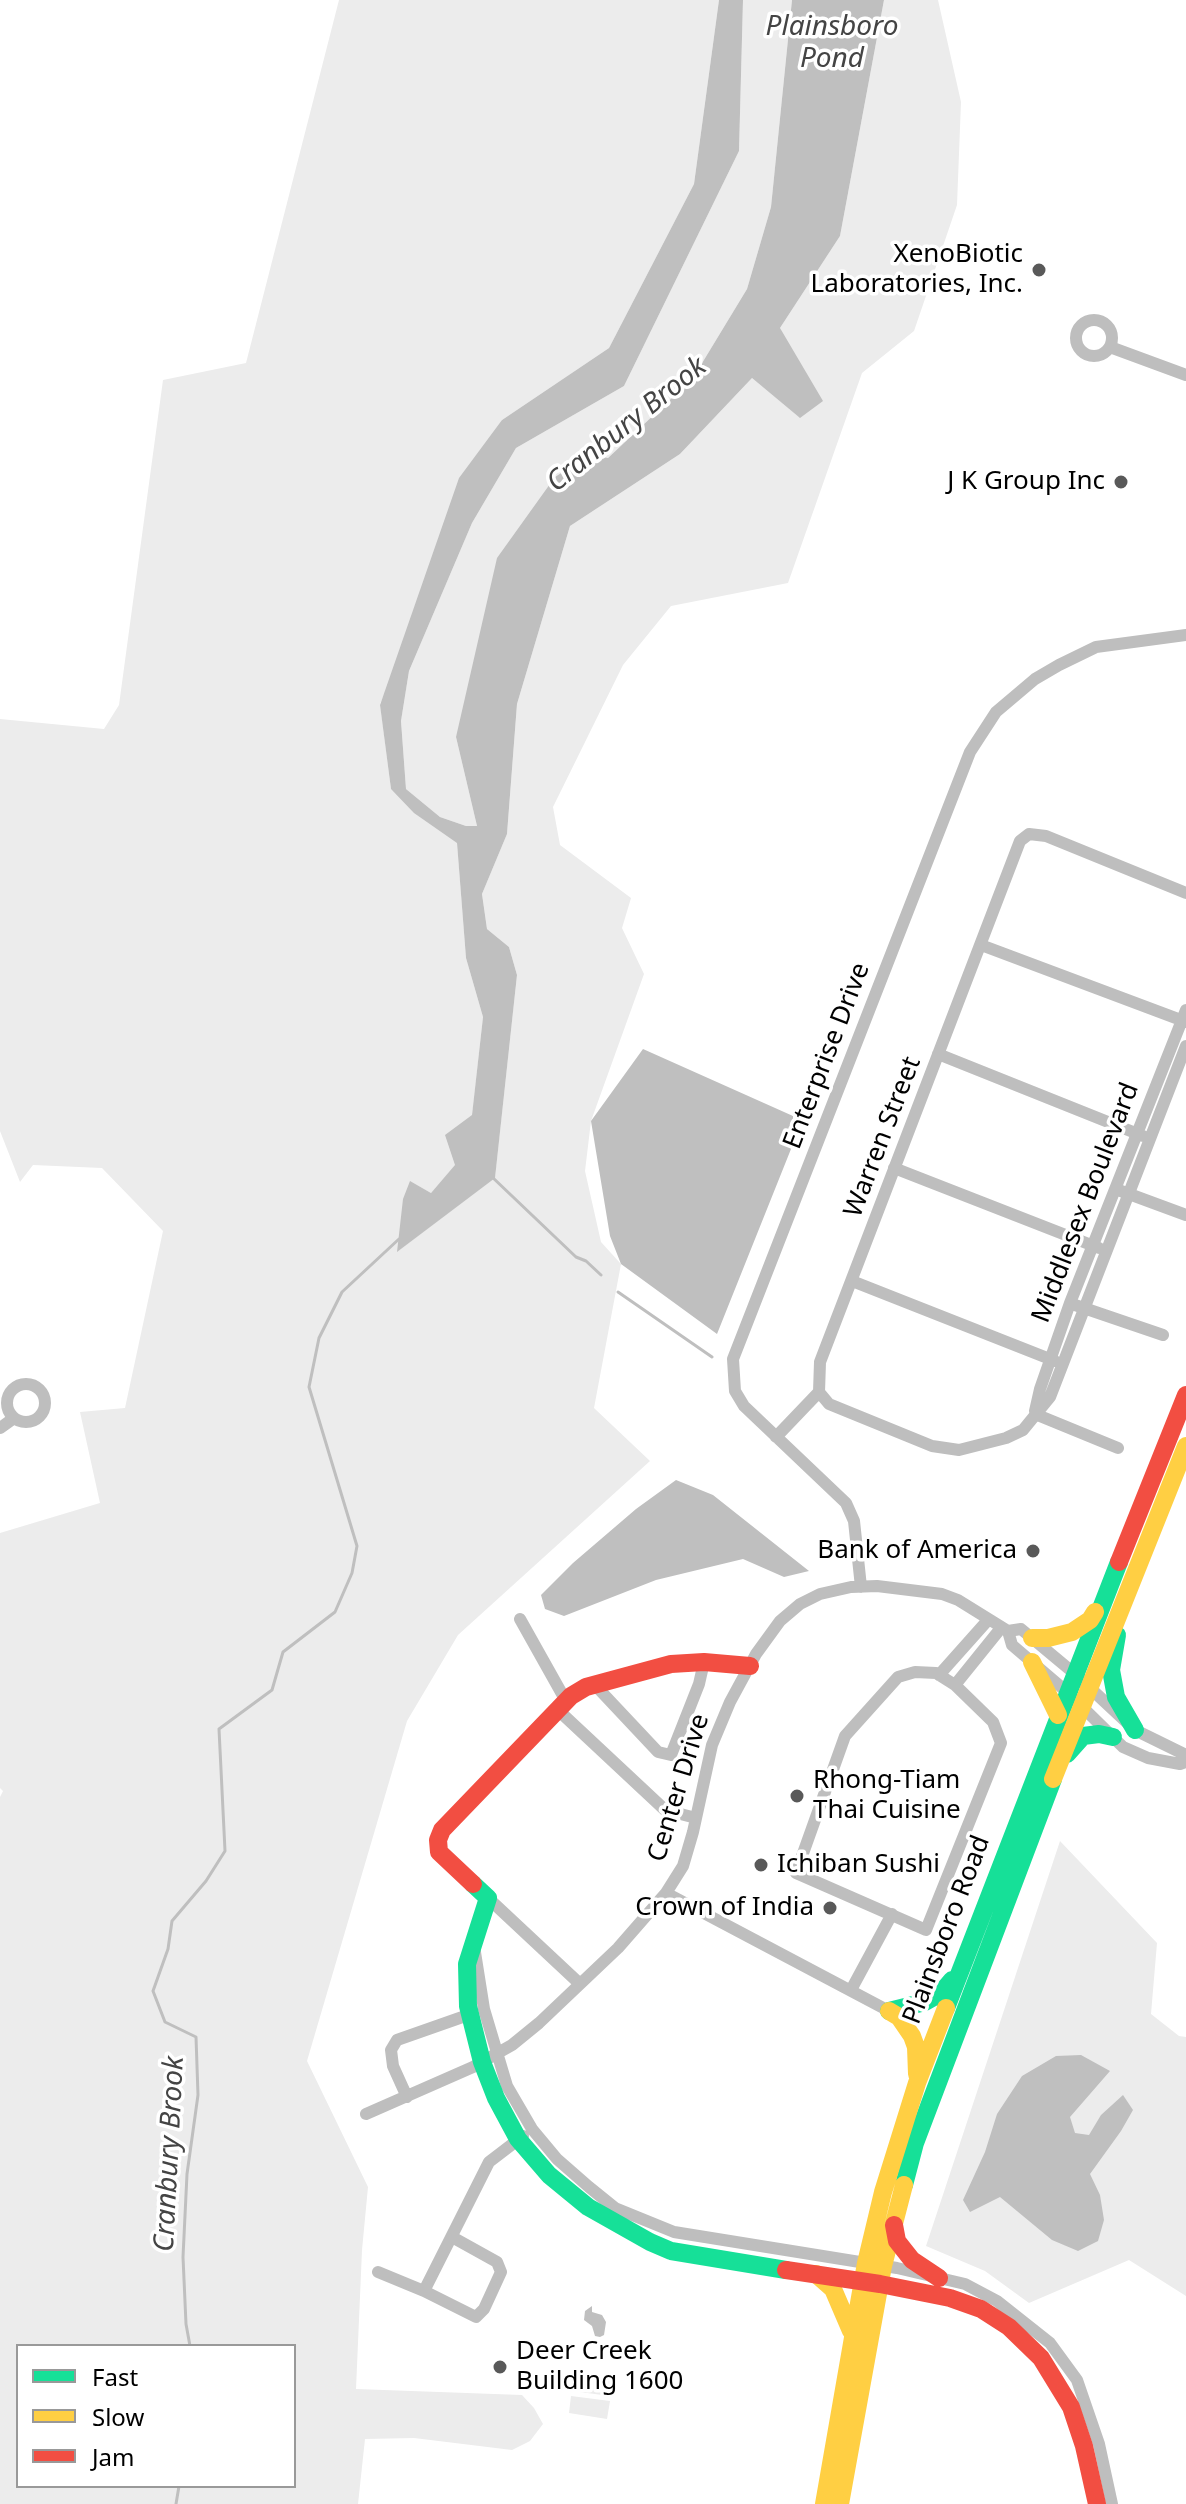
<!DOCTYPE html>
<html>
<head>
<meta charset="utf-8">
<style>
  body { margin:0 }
  #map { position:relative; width:1186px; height:2504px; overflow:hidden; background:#fff; font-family:"Noto Sans",sans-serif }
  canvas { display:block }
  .legend { position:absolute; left:16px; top:2344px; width:280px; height:144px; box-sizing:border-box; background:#fff; border:2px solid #999; margin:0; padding:10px 14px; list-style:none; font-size:24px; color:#000 }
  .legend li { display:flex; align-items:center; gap:16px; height:40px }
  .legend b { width:40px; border:2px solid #999 }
</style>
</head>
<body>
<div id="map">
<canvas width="1186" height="2504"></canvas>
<ul class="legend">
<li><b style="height:10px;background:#16e098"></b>Fast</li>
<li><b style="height:10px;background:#ffcf43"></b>Slow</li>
<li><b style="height:10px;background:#f24e42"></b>Jam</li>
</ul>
</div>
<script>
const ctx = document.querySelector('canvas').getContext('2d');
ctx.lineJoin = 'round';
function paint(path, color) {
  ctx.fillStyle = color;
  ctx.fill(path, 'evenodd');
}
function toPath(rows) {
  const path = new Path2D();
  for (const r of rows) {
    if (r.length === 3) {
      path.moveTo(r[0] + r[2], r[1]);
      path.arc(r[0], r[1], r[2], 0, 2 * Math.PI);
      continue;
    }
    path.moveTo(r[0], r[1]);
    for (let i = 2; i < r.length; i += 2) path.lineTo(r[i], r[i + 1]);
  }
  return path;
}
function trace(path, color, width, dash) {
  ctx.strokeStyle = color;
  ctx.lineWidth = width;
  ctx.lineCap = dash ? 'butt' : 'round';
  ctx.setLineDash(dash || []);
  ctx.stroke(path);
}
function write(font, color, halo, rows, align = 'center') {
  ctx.font = font + ' "Noto Sans",sans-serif';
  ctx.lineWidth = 7;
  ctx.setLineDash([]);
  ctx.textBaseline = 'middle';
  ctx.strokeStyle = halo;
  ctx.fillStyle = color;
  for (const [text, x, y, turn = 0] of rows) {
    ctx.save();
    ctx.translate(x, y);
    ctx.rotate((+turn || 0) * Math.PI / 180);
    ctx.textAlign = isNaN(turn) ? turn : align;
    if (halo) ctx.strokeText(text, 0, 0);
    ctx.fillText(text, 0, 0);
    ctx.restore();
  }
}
paint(toPath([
  [339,0,719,0,694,184,609,348,502,420,380,704,391,789,457,842,466,958,483,1017,472,1116,456,1165,431,1193,411,1182,398,1251,495,1177,517,975,509,947,487,929,482,894,507,834,517,704,570,526,680,454,752,378,799,417,780,328,840,236,884,0,938,0,961,102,957,205,914,331,862,373,788,583,671,606,623,665,553,807,560,845,631,898,622,928,644,974,591,1121,585,1171,601,1242,621,1264,594,1408,650,1461,458,1635,407,1721,307,2061,368,2187,362,2250,356,2389,522,2395,534,2408,543,2424,530,2441,512,2450,414,2438,365,2439,358,2504,0,2504,0,1797,3,1791,0,1788,0,1533,100,1503,80,1412,125,1408,163,1231,102,1168,33,1165,20,1182,0,1131,0,719,104,729,119,705,163,380,246,363],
  [18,2346,294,2346,294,2486,18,2486],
  [743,0,792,0,771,207,747,289,693,378,608,458,591,454,456,737,477,826,466,826,440,817,406,789,401,721,409,671,472,523,516,448,624,386,739,151],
  [1060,1841,1157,1943,1151,2014,1179,2036,1186,2037,1186,2296,1129,2260,1029,2303,985,2271,926,2246],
  [574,2373,613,2379,610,2396,572,2391],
  [571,2396,610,2401,607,2419,569,2413]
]), '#ececec');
paint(toPath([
  [719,0,743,0,739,151,624,386,516,448,472,523,409,671,401,721,406,789,440,817,466,826,477,826,456,737,497,558,555,477,591,454,608,458,693,378,747,289,771,207,792,0,884,0,840,236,780,328,823,401,800,418,752,378,680,454,570,526,517,704,507,834,482,894,487,929,509,947,517,975,495,1178,397,1252,403,1199,410,1181,431,1193,455,1165,445,1135,472,1115,483,1017,466,958,457,843,414,813,391,789,380,705,459,478,502,420,609,348,694,184],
  [643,1049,793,1116,793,1144,717,1334,621,1264,610,1236,591,1121],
  [676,1480,713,1495,809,1571,784,1577,743,1559,656,1580,564,1616,545,1609,541,1595,573,1563,636,1509],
  [1081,2055,1110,2071,1070,2117,1075,2133,1089,2135,1101,2115,1123,2095,1133,2110,1121,2131,1090,2174,1100,2195,1104,2220,1098,2241,1078,2251,1052,2240,1000,2197,970,2212,963,2200,985,2152,997,2114,1022,2076,1056,2056],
  [592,2306,592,2312,602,2315,606,2322,604,2335,600,2337,595,2336,592,2326,584,2320,585,2311]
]), '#bfbfbf');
trace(toPath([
  [491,1176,576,1257,586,1261,601,1275],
  [618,1292,712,1357],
  [190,2346,186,2324,183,2257,187,2174,198,2095,196,2037,165,2022,153,1991,168,1949,172,1921,206,1881,225,1851,219,1729,272,1690,283,1652,335,1612,352,1573,357,1546,309,1387,319,1338,342,1292,399,1239],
  [176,2504,179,2486]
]), '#bfbfbf', 3);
trace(toPath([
  [1094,338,18],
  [1110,347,1186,375],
  [981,945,1186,1022],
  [938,1054,1143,1136],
  [894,1168,1099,1248],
  [1121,1191,1186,1215],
  [852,1281,1055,1361],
  [1075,1305,1163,1335],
  [26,1403,19],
  [819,1392,829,1404,932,1446,959,1450,1006,1438,1023,1430,1050,1397,1186,1046],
  [1035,1411,1040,1389,1070,1303,1186,1010],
  [1035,1414,1118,1448],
  [0,1428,14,1418],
  [776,1437,819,1392,820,1362,1020,841,1029,834,1046,836,1186,893],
  [861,1587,854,1521,846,1503,744,1406,735,1391,733,1359,970,752,996,712,1035,679,1059,665,1096,647,1186,635],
  [520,1619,566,1701],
  [1008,1631,1012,1645,1067,1692,1123,1747,1148,1758,1180,1764,1186,1762],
  [915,1672,936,1673,955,1685,993,1722,1001,1743,926,1930,796,1873,845,1736,898,1677,915,1672],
  [939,1675,988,1620],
  [595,1685,658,1752,671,1755,699,1684,704,1662],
  [955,1685,1001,1628],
  [558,1710,665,1810,696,1818],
  [666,1893,889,2011],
  [488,1898,580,1984],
  [474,1946,484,2009,507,2086,532,2129,557,2159,589,2187,615,2208,674,2232,897,2268,965,2284,997,2301,1050,2343,1077,2380,1099,2444,1112,2504],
  [851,1990,892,1914],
  [407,2097,393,2066,391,2050,397,2040,471,2014],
  [366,2114,473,2067,512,2045,539,2023,618,1948,666,1893,683,1866,693,1832,712,1745,730,1702,756,1654,780,1621,800,1604,820,1594,851,1587,877,1586,942,1594,958,1600,1008,1631,1021,1629,1075,1674,1135,1730,1186,1755],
  [378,2272,424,2291,476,2317,484,2309,501,2272,497,2262,452,2237],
  [424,2291,489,2162,523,2136]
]), '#bebebe', 12);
trace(toPath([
  [1117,1635,1111,1670,1116,1697,1135,1730],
  [1067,1754,1083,1736,1099,1734,1113,1737],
  [473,1884,488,1898,467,1964,468,2006,482,2062,496,2098,518,2139,549,2175,588,2207,650,2242,671,2251,786,2270],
  [946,2008,1119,1562],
  [889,2011,925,2002,941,1993,952,1980],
  [904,2185,915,2143,1053,1779]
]), '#16e098', 18);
trace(toPath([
  [1032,1638,1048,1638,1072,1632,1090,1620,1095,1612],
  [1032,1662,1058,1715],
  [1053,1779,1186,1446],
  [889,2011,899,2017,912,2036,916,2047,917,2074],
  [816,2274,833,2289,851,2331],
  [824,2504,866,2263,883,2192,917,2083,946,2008],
  [840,2504,883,2266,904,2185]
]), '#ffcf43', 18);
trace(toPath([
  [1119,1562,1186,1395],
  [473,1884,439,1852,438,1840,442,1830,571,1696,586,1687,671,1664,704,1662,750,1666],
  [894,2225,897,2241,912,2260,939,2278],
  [786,2270,880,2284,950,2298,981,2309,1009,2327,1041,2358,1071,2407,1084,2446,1097,2504]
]), '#f24e42', 18);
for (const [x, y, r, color] of [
  [1039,270,8,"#595959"],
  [1121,482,8,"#595959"],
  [1033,1551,8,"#595959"],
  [797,1796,8,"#595959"],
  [761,1865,8,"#595959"],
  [830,1908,8,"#595959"],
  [500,2367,8,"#595959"]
]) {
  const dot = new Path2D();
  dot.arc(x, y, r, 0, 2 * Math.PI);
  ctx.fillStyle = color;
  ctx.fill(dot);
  trace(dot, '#fff', 3);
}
write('26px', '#000', '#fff', [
  ["XenoBiotic",1023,255],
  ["Laboratories, Inc.",1023,285],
  ["J K Group Inc",1105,482],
  ["Bank of America",1017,1551],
  ["Rhong-Tiam",813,1781,"left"],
  ["Thai Cuisine",813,1811,"left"],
  ["Ichiban Sushi",777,1865,"left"],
  ["Crown of India",814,1908],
  ["Deer Creek",516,2352,"left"],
  ["Building 1600",516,2382,"left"]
], 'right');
write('26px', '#000', '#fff', [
  ["Enterprise Drive",827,1056,-69],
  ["Warren Street",883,1137,-69],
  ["Middlesex Boulevard",1086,1203,-69],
  ["Center Drive",679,1788,-73],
  ["Plainsboro Road",947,1930,-69]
]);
write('italic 28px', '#444', '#fff', [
  ["Plainsboro",832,27],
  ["Pond",832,59],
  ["Cranbury Brook",627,425,-39],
  ["Cranbury Brook",170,2154,-87]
]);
</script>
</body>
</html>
